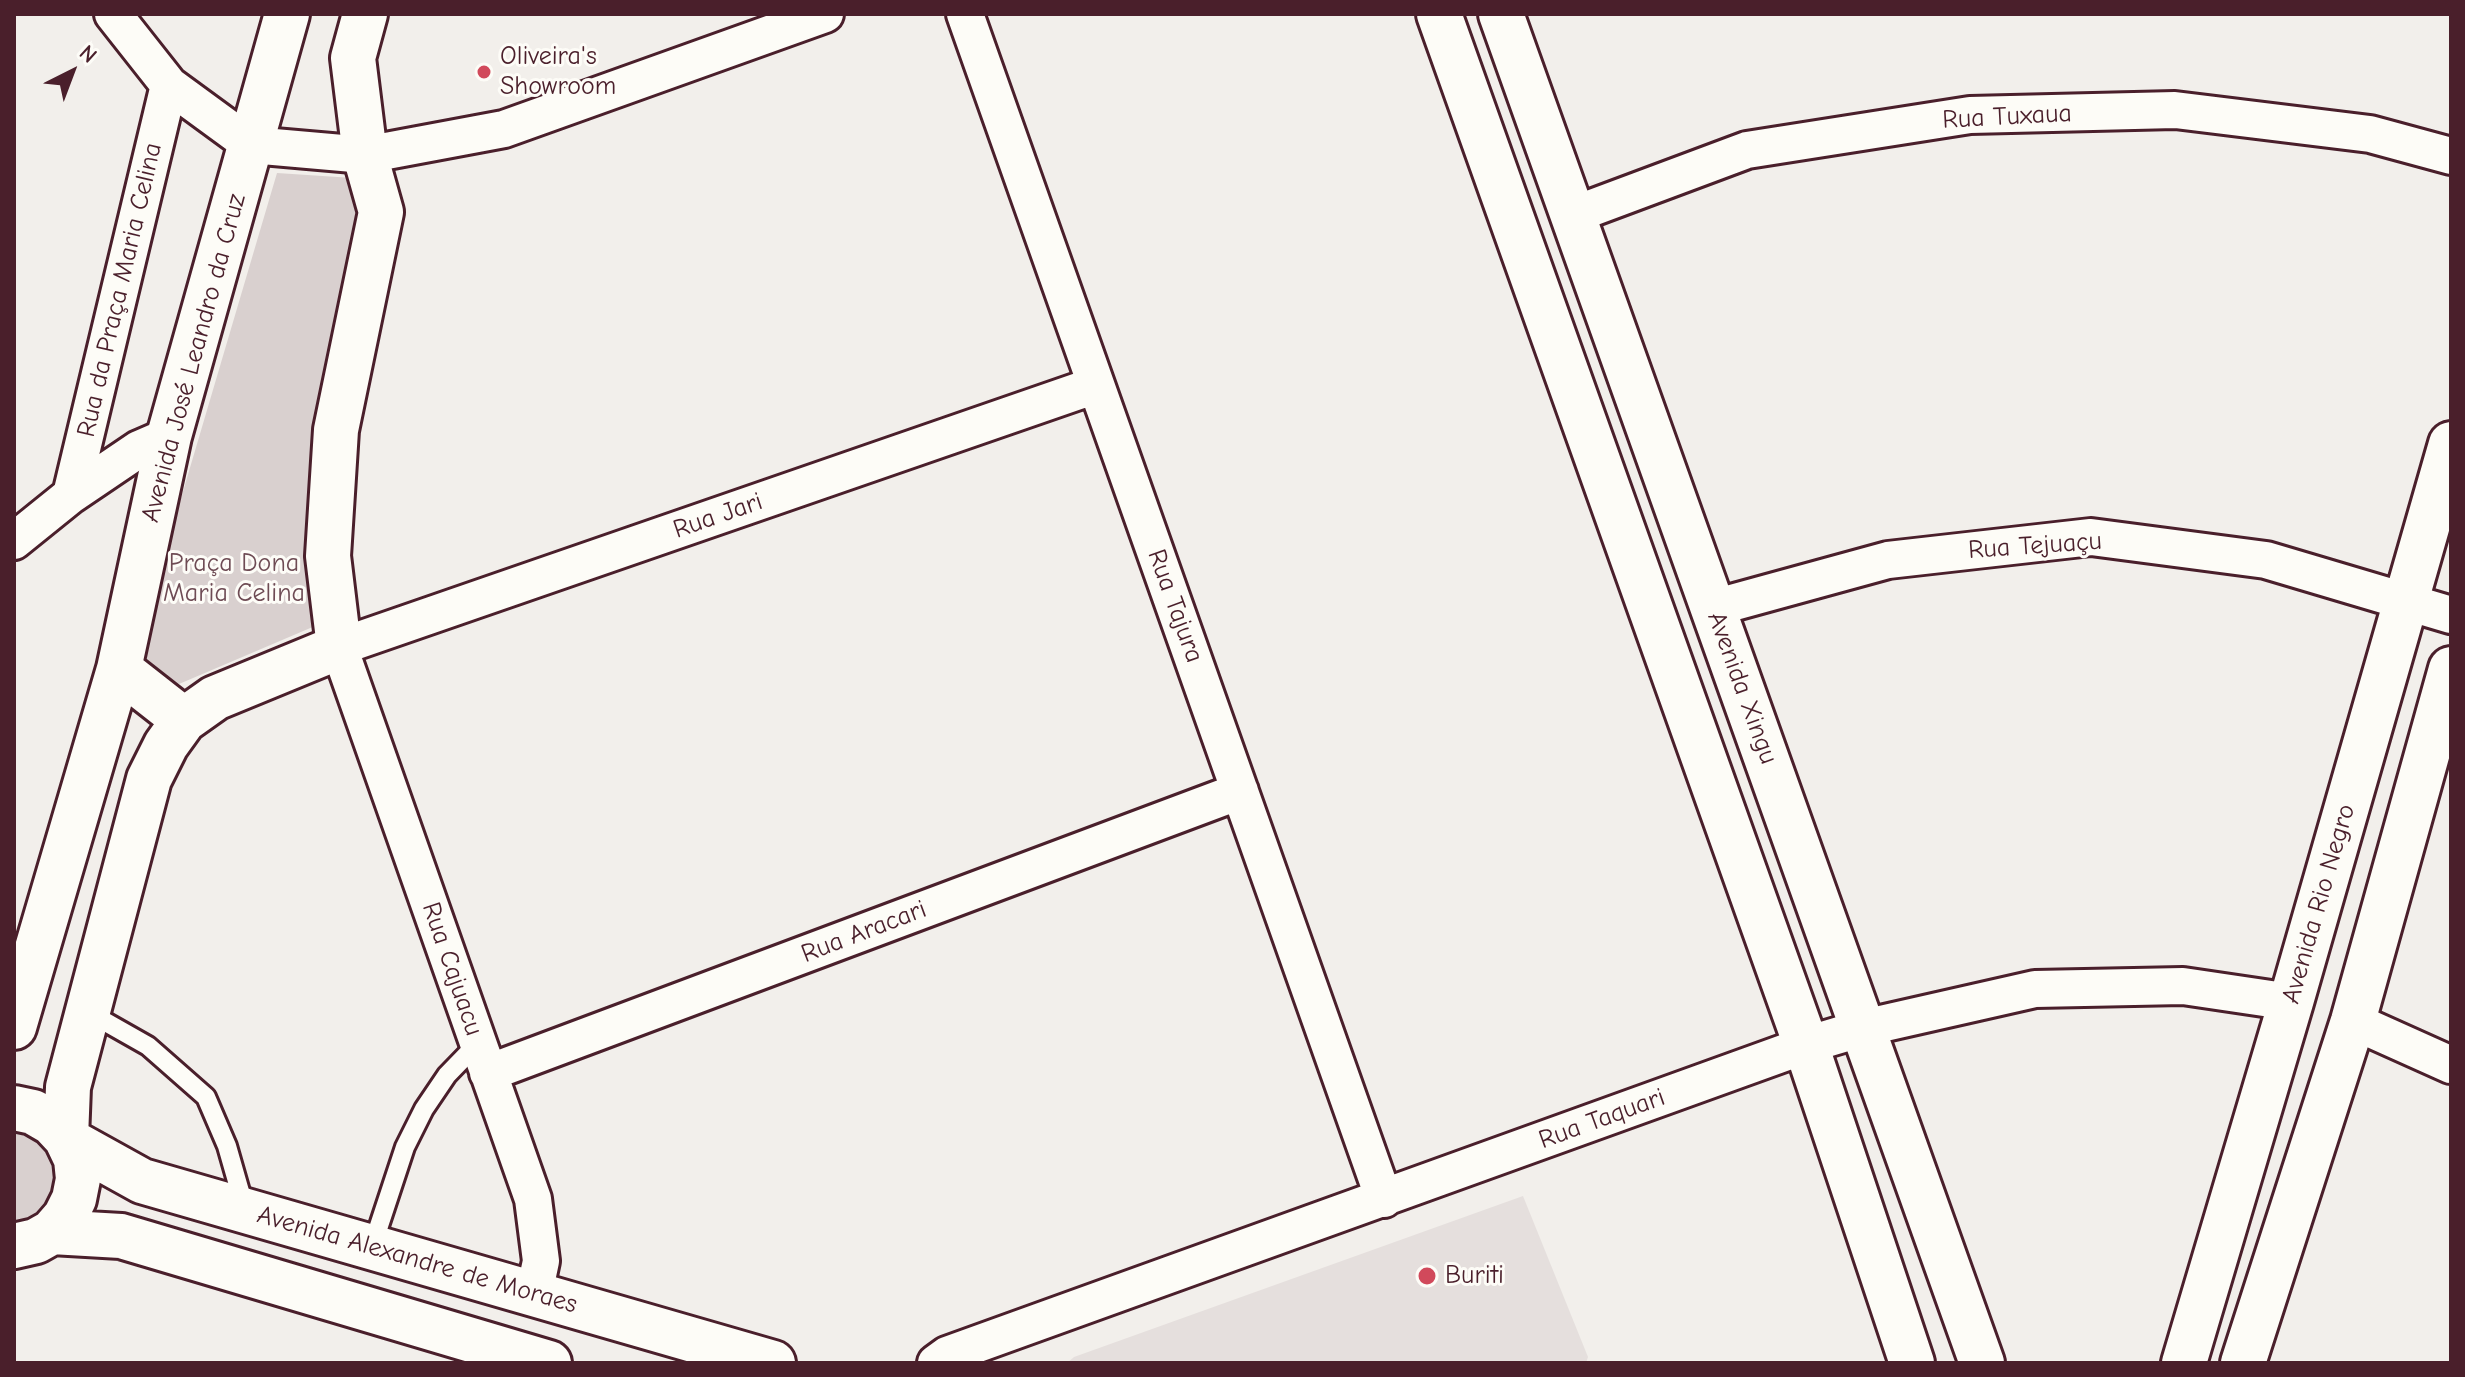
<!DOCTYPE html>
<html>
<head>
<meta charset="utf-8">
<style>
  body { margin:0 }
  #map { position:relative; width:2465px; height:1377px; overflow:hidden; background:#f2efeb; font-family:"Comic Neue",sans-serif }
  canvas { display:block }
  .frame { position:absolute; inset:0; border:16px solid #4a1f2b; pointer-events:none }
  .north { position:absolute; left:32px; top:32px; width:80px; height:80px; -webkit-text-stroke:6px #fdfcf7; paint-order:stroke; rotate:42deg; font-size:22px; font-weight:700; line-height:32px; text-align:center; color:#4a1f2b }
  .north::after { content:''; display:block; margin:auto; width:28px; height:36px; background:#4a1f2b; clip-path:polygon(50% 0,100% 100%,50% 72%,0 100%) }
</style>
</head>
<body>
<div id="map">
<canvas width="2465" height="1377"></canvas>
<div class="frame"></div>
<div class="north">N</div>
</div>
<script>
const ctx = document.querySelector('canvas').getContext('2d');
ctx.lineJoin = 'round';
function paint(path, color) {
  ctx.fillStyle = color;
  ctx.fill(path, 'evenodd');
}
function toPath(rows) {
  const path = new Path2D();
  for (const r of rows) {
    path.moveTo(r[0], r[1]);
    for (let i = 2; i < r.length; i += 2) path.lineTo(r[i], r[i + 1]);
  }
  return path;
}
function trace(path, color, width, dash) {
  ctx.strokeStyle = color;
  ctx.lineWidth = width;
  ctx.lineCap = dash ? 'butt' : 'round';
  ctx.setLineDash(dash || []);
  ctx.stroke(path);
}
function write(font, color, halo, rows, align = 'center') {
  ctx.font = font + ' "Comic Neue",sans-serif';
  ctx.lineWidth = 6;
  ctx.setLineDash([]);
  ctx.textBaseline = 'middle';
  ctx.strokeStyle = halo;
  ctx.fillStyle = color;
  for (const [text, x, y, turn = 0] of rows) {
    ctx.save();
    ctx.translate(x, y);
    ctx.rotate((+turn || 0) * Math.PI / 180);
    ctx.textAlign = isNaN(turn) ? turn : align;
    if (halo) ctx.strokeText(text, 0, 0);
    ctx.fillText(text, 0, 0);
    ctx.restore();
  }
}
paint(toPath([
  [1523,1196,1588,1357,1586,1363,1067,1363,1074,1357]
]), '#e5dfdd');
paint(toPath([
  [277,173,368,179,306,536,315,626,179,684,135,654],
  [14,1130,27,1133,41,1143,50,1157,55,1173,53,1190,46,1205,34,1217,14,1225]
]), '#d9d0cf');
const lane = toPath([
  [88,1012,148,1046,206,1097,227,1146,245,1209],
  [372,1247,405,1147,424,1109,447,1075,478,1043]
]);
const street = toPath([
  [113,14,169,85,251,145,365,155,504,129,825,14],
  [965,14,1384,1199],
  [1573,215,1747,150,1970,115,2175,110,2370,134,2451,156],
  [71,495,169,85],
  [14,541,71,495,139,449,169,436],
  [1713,608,1888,560,2091,537,2266,560,2451,615],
  [2353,1021,2451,1065],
  [488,1073,1240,791],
  [534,1294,541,1261,533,1199,339,647,1096,385],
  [936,1363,947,1355,1806,1045,1863,1028,2035,989,2183,986,2291,1002]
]);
const secondary = toPath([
  [1439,14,1806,1045,1912,1363],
  [1501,14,1982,1363],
  [119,669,184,720],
  [14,1027,119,669,169,436,287,14],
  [14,1108,33,1112,52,1123,66,1138,76,1159,78,1179,74,1199,65,1217,52,1232,36,1241,14,1246],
  [66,1138,68,1087,149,779,166,745,184,720,215,698,339,647,328,556,336,430,381,212,365,155,353,58,365,14],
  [68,1140,142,1181,773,1363],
  [52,1232,121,1236,549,1363],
  [2184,1363,2291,1002,2451,444],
  [2243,1363,2353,1021,2451,669]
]);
trace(lane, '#4a1f2b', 24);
trace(street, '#4a1f2b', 42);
trace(secondary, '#4a1f2b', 50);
trace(lane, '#fdfcf7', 18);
trace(street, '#fdfcf7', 36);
trace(secondary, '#fdfcf7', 44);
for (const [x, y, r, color] of [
  [484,72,8,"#d1495b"],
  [1427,1276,10,"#d1495b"]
]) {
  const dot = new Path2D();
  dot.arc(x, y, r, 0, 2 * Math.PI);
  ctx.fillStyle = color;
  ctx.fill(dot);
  trace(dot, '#fdfcf7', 3);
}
write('26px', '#4a1f2b', '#fdfcf7', [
  ["Oliveira's",500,57],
  ["Showroom",500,87],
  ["Buriti",1445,1276]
], 'left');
write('26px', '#4a1f2b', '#fdfcf7', [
  ["Rua Tuxaua",2007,117,-3],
  ["Rua da Praça Maria Celina",120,290,-77],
  ["Avenida José Leandro da Cruz",194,358,-75],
  ["Rua Jari",718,516,-19],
  ["Rua Tejuaçu",2035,546,-4],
  ["Rua Tajura",1175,606,70],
  ["Avenida Xingu",1742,688,70],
  ["Avenida Rio Negro",2319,904,-74],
  ["Rua Aracari",864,932,-21],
  ["Rua Cajuacu",452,969,71],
  ["Rua Taquari",1602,1119,-20],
  ["Avenida Alexandre de Moraes",417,1260,16]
]);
write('26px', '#6e4b54', '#fdfcf7', [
  ["Praça Dona",234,564],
  ["Maria Celina",234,594]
]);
</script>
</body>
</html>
